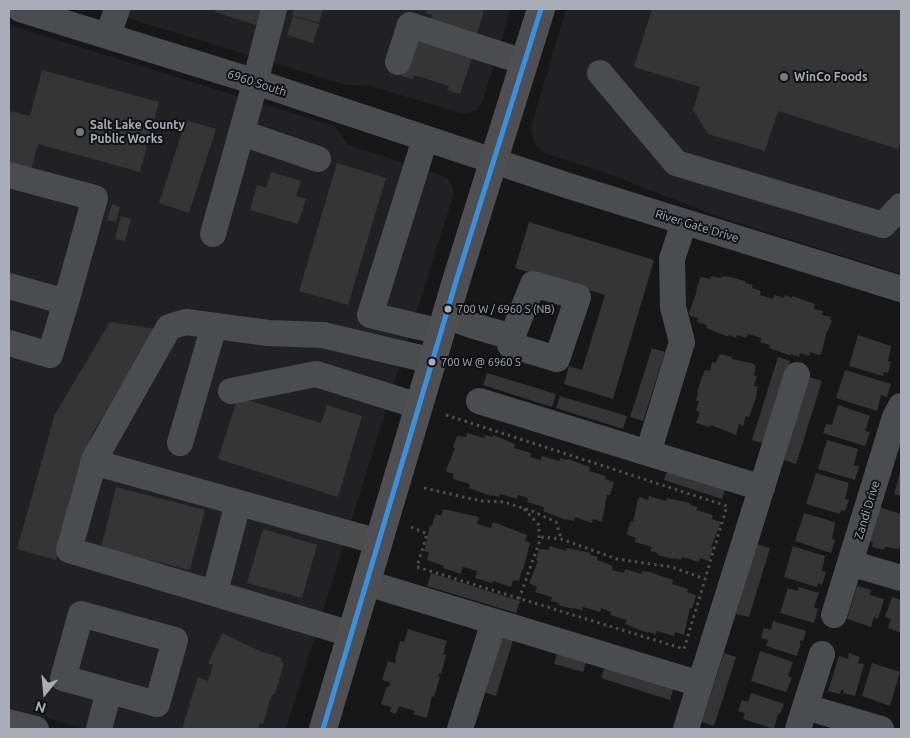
<!DOCTYPE html>
<html>
<head>
<meta charset="utf-8">
<style>
  body { margin:0 }
  #map { position:relative; width:910px; height:738px; overflow:hidden; background:#171717; font-family:Ubuntu,sans-serif }
  canvas { display:block }
  .frame { position:absolute; inset:0; border:10px solid #a8adb8; pointer-events:none }
  .north { position:absolute; left:20px; top:668px; width:50px; height:50px; -webkit-text-stroke:4px #111113; paint-order:stroke; rotate:197deg; font-size:14px; font-weight:700; line-height:20px; text-align:center; color:#a8adb8 }
  .north::after { content:''; display:block; margin:auto; width:18px; height:22px; background:#a8adb8; clip-path:polygon(50% 0,100% 100%,50% 72%,0 100%) }
</style>
</head>
<body>
<div id="map">
<canvas width="910" height="738"></canvas>
<div class="frame"></div>
<div class="north">N</div>
</div>
<script>
const ctx = document.querySelector('canvas').getContext('2d');
ctx.lineJoin = 'round';
function paint(path, color) {
  ctx.fillStyle = color;
  ctx.fill(path, 'evenodd');
}
function toPath(rows) {
  const path = new Path2D();
  for (const r of rows) {
    path.moveTo(r[0], r[1]);
    for (let i = 2; i < r.length; i += 2) path.lineTo(r[i], r[i + 1]);
  }
  return path;
}
function trace(path, color, width, dash) {
  ctx.strokeStyle = color;
  ctx.lineWidth = width;
  ctx.lineCap = dash ? 'butt' : 'round';
  ctx.setLineDash(dash || []);
  ctx.stroke(path);
}
function write(font, color, halo, rows, align = 'center') {
  ctx.font = font + ' Ubuntu,sans-serif';
  ctx.lineWidth = 4;
  ctx.setLineDash([]);
  ctx.textBaseline = 'middle';
  ctx.strokeStyle = halo;
  ctx.fillStyle = color;
  for (const [text, x, y, turn = 0] of rows) {
    ctx.save();
    ctx.translate(x, y);
    ctx.rotate((+turn || 0) * Math.PI / 180);
    ctx.textAlign = isNaN(turn) ? turn : align;
    if (halo) ctx.strokeText(text, 0, 0);
    ctx.fillText(text, 0, 0);
    ctx.restore();
  }
}
paint(toPath([
  [98,9,511,9,482,103,476,110,464,114,370,86,346,85],
  [566,9,901,9,901,274,722,218,606,173,544,153,534,143,531,127],
  [9,25,334,126,349,145,441,175,448,179,453,188,453,196,286,729,86,729,9,708]
]), '#212123');
paint(toPath([
  [216,9,261,9,256,25,215,12],
  [294,9,323,9,319,23,292,15],
  [427,9,478,9,484,11,477,33,431,19,432,15,426,13],
  [652,9,901,9,901,139,898,149,778,111,765,151,708,134,693,110,700,87,634,67],
  [293,16,319,24,313,43,287,35],
  [412,38,472,57,460,94,447,90,449,86,414,75,413,79,401,76],
  [42,70,159,102,140,172,38,144,31,171,9,164,9,119,11,111,30,116],
  [186,120,216,129,189,213,159,203],
  [337,163,386,178,348,305,299,291],
  [271,172,301,181,296,196,306,199,298,224,250,210,257,185,266,188],
  [112,204,120,207,116,222,107,220],
  [121,216,131,219,125,241,115,239],
  [529,222,654,260,613,399,564,384,569,366,582,370,605,295,515,268],
  [711,276,721,278,722,276,730,277,745,281,745,283,753,285,752,288,761,291,760,295,773,299,774,295,784,298,785,295,792,298,792,296,815,304,814,309,823,311,822,315,831,317,830,320,832,320,828,331,827,331,821,354,819,355,810,352,809,356,800,353,799,357,791,354,791,356,769,348,770,345,760,342,762,338,748,334,746,338,737,335,736,338,729,335,729,337,706,328,707,325,697,322,698,318,690,316,689,313,697,291,696,291,700,278,701,277,710,279],
  [110,322,156,329,91,436,56,560,17,549,55,414],
  [858,335,891,346,888,361,891,362,888,373,884,372,883,376,849,366],
  [652,348,665,352,643,421,630,417],
  [721,354,732,357,732,359,755,364,754,366,756,366,754,375,757,376,754,386,758,387,756,394,757,395,749,417,746,416,743,426,739,424,736,435,711,425,710,427,696,423,700,412,696,411,699,401,696,401,698,393,697,393,702,376,703,376,705,370,710,371,712,362,716,363,719,355,721,355],
  [778,357,790,361,765,444,752,440],
  [845,370,891,384,887,397,881,395,877,411,836,398],
  [487,373,556,394,552,407,483,385],
  [809,377,822,381,796,464,784,460],
  [560,396,627,416,623,429,556,408],
  [238,397,321,423,327,405,362,416,338,497,218,459],
  [838,405,870,416,865,431,870,432,865,446,823,433,826,424,832,425],
  [467,433,484,438,485,435,493,437,493,435,515,444,514,448,531,453,530,457,541,460,542,456,559,461,560,458,567,460,568,459,590,467,589,471,606,476,605,479,614,482,610,495,607,495,602,522,593,519,592,523,575,517,574,521,566,519,566,520,543,511,544,507,527,502,528,498,518,495,517,499,500,494,499,497,492,495,491,496,469,488,470,484,453,479,454,474,447,472,446,470,455,448,453,447,457,436,466,437],
  [827,440,858,449,854,465,859,466,855,480,818,469],
  [668,468,726,486,722,499,664,480],
  [901,470,901,496,894,494],
  [816,473,849,483,845,499,849,500,845,511,841,510,840,514,806,504],
  [116,487,205,510,190,570,101,548],
  [649,496,666,501,667,498,690,503,690,505,698,507,696,510,713,515,712,519,721,522,711,547,713,548,709,561,700,558,699,562,682,557,681,560,674,558,673,559,657,555,658,553,650,551,652,547,635,542,636,538,628,535,627,533,631,521,633,522,638,499,640,497,648,500],
  [879,507,901,514,901,543,899,549,885,547,884,550,872,547,873,543,869,541],
  [443,509,479,517,477,524,491,528,493,522,527,535,525,541,530,543,523,570,522,569,519,581,513,580,511,587,493,581,492,583,475,578,477,571,463,567,461,574,443,568,444,566,427,560,429,553,424,551,430,525,432,526,435,514,441,516],
  [804,513,835,522,832,539,835,540,831,553,795,541],
  [263,529,317,545,302,598,247,583],
  [757,544,770,548,749,617,736,614],
  [550,546,566,551,567,548,591,553,590,555,598,557,597,560,613,566,612,570,624,573,625,569,641,574,642,571,650,572,673,580,672,584,688,589,687,592,696,595,692,609,690,608,684,635,675,632,674,636,657,631,656,634,649,632,648,633,625,624,627,620,610,615,611,612,601,608,600,612,583,607,582,610,574,608,574,609,558,605,559,603,551,601,552,597,535,592,537,587,529,583,538,561,536,560,539,549,549,550],
  [793,546,825,556,822,571,826,572,822,585,818,583,817,587,784,577],
  [431,573,520,601,516,613,427,586],
  [857,586,871,590,870,595,884,599,878,619,874,617,871,627,847,619],
  [799,587,819,593,814,607,818,609,814,623,780,613,788,588,798,591],
  [892,597,901,600,901,633,888,628,891,619,885,617],
  [773,621,806,631,803,641,800,640,800,643,801,643,797,656,766,646,768,640,761,638,764,628,771,630],
  [408,629,447,641,443,654,446,655,441,674,439,673,438,677,440,677,434,697,432,696,427,718,413,714,415,711,399,706,396,714,390,712,391,707,381,704,387,686,389,687,390,682,382,680,388,661,395,663,396,660,395,659,400,641,404,642],
  [222,633,260,651,282,658,281,662,284,663,275,694,272,694,263,724,260,723,258,729,182,729,198,677,208,681,213,665,208,663],
  [501,636,513,640,496,696,484,692],
  [558,651,587,660,583,672,554,664],
  [760,651,793,662,788,676,792,678,786,692,751,681],
  [724,653,736,657,714,726,702,722],
  [849,653,860,657,858,663,864,664,855,696,843,693,844,690,841,690,840,694,828,691,839,656,848,659],
  [872,663,900,672,890,706,862,696],
  [605,666,674,687,670,700,601,678],
  [751,693,784,704,780,714,778,713,774,729,743,719,745,713,738,711,742,700,748,702]
]), '#353536');
trace(toPath([
  [424,488,481,501,504,502,532,511,556,522,561,538],
  [524,509,539,525,539,540],
  [411,527,427,534,417,567,684,649,727,506,446,415],
  [519,599,540,540,543,537,561,539,617,559,672,567,705,579]
]), '#4d4e52', 3, [2.5, 4]);
trace(toPath([
  [20,9,256,82,569,186,901,289],
  [108,36,117,9],
  [398,62,410,25,524,62],
  [600,73,676,163,883,225,901,206],
  [242,133,318,159],
  [425,139,370,315,441,332],
  [9,175,95,198,66,302],
  [213,234,250,102,274,9],
  [9,286,66,302,50,355,9,343],
  [446,316,474,326,512,337,510,345,557,359,578,297,533,284,512,337],
  [231,391,316,374,419,406],
  [479,401,762,488],
  [180,443,214,326],
  [648,453,682,342,673,307,672,259,684,222],
  [93,462,379,542],
  [850,563,901,578],
  [367,583,700,684],
  [215,592,238,503],
  [81,614,175,640,157,704,63,678,81,614],
  [834,615,895,417,901,406],
  [351,634,69,550,95,458,169,327,186,322,268,333,323,335,433,361],
  [806,707,881,729],
  [9,722,36,729],
  [99,729,109,691],
  [460,729,494,622],
  [686,729,797,375],
  [798,729,822,654]
]), '#4b4c50', 26);
trace(toPath([
  [323,729,457,278,541,9]
]), '#4d4f52', 28);
trace(toPath([
  [323,729,457,278,541,9]
]), '#3a90db', 5);
for (const [x, y, r, color] of [
  [784,77,5,"#757880"],
  [80,132,5,"#757880"],
  [448,309,4.5,"#a8adb8"],
  [432,362,4.5,"#a8adb8"]
]) {
  const dot = new Path2D();
  dot.arc(x, y, r, 0, 2 * Math.PI);
  ctx.fillStyle = color;
  ctx.fill(dot);
  trace(dot, '#111113', 2);
}
write('11px', '#a8adb8', '#111113', [
  ["700 W / 6960 S (NB)",457,309],
  ["700 W @ 6960 S",441,362]
], 'left');
write('bold 12px', '#a8adb8', '#111113', [
  ["WinCo Foods",794,77],
  ["Salt Lake County",90,125],
  ["Public Works",90,139]
], 'left');
write('12px', '#a8adb8', '#111113', [
  ["6960 South",257,83,18],
  ["River Gate Drive",697,226,17],
  ["Zandi Drive",867,510,-73]
]);
</script>
</body>
</html>
